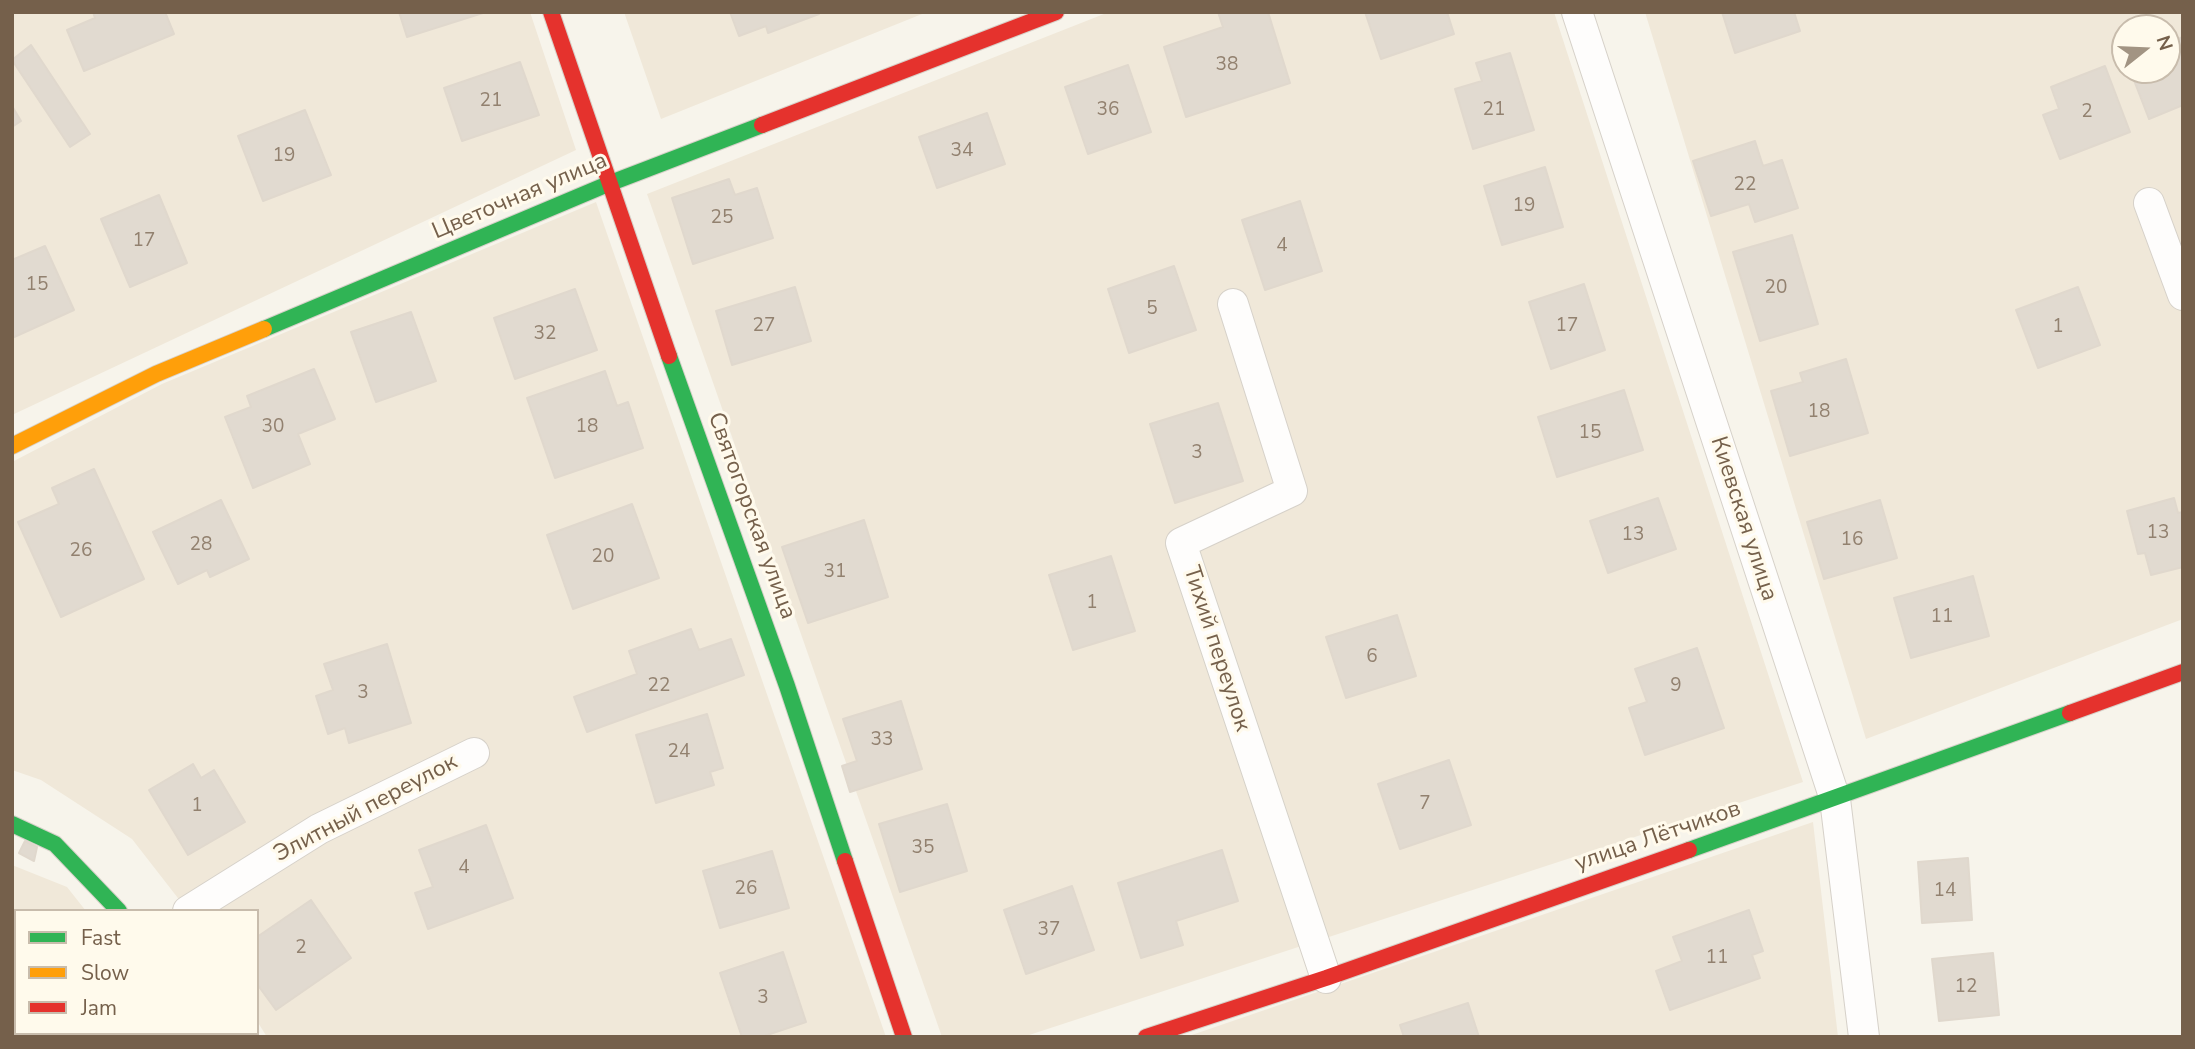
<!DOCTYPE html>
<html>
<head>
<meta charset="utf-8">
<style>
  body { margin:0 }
  #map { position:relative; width:2195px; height:1049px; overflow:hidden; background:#f7f4eb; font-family:"Nunito Sans",sans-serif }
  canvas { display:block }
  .frame { position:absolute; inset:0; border:14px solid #75604b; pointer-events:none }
  .legend { position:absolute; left:14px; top:909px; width:245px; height:126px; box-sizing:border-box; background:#fffaec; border:2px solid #c8bcac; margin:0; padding:9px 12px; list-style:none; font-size:21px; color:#75604b }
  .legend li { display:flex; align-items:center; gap:14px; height:35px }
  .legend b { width:35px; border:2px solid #c8bcac }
  .north { position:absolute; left:2111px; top:14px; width:70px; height:70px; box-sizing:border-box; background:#fffaec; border:2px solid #c8bcac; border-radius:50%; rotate:72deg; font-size:19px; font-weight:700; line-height:28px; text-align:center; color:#75604b }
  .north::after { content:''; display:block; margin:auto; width:24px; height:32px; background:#a29483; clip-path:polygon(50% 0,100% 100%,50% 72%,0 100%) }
</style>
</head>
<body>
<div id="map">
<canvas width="2195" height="1049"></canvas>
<div class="frame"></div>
<ul class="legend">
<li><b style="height:9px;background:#30b455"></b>Fast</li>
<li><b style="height:9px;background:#ff9f0a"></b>Slow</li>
<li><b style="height:9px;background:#e5322d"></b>Jam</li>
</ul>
<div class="north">N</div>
</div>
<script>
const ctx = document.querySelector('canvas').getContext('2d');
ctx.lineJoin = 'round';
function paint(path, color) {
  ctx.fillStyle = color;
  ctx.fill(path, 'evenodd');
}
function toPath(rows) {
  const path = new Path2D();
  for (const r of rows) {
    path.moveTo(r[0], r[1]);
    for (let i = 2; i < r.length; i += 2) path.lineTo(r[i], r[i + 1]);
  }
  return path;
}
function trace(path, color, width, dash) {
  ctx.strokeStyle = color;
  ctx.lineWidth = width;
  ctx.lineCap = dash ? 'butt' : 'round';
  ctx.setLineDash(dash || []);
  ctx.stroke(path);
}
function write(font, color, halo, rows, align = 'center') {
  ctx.font = font + ' "Nunito Sans",sans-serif';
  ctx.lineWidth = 6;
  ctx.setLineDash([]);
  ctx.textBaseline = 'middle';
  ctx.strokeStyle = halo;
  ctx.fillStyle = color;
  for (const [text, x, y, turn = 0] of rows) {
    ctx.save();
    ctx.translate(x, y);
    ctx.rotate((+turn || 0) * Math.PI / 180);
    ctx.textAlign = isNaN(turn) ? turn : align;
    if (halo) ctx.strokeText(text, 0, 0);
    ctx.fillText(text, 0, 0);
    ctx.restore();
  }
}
paint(toPath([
  [12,12,530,12,576,150,12,415],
  [624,12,927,12,661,119],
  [1109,12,1554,12,1803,782,1023,1037,942,1037,647,194],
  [1645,12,2183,12,2183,619,1866,739],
  [2125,28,2167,28,2167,70,2125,70],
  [596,202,886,1037,267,1037,257,1021,257,911,188,911,132,839,41,780,12,770,12,462,162,384],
  [1813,822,1838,1037,1186,1037],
  [12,865,67,887,86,911,16,911,16,1033,184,1033,186,1037,12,1037]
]), '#f0e8d9');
const building = toPath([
  [93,12,165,12,174,34,84,71,67,30,95,18,93,12],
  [399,12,486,12,407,37,399,12],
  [730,12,819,12,819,14,768,33,766,26,739,36,730,12],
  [1218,12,1268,12,1290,83,1186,117,1164,47,1223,27,1218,12],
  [1365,12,1447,12,1454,34,1381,59,1365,12],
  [1722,12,1794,12,1800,31,1735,53,1722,12],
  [2183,37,2183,105,2149,119,2130,70,2167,70,2167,43,2183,37],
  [31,45,90,134,70,147,12,60,31,45],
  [1510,53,1534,130,1473,149,1455,89,1482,81,1476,63,1510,53],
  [520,62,539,115,462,141,444,88,520,62],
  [1128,65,1151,132,1088,154,1065,87,1128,65],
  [2105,66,2130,132,2060,159,2043,115,2059,109,2051,87,2105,66],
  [12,106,21,121,12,127,12,106],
  [305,110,331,175,263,201,238,136,305,110],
  [987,113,1005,164,937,188,919,137,987,113],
  [1755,141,1763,166,1782,160,1798,208,1755,222,1749,204,1711,216,1693,161,1755,141],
  [1545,167,1563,227,1502,245,1484,186,1545,167],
  [729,179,735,195,757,188,773,238,693,264,672,198,729,179],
  [159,195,187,263,130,287,101,219,159,195],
  [1300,201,1322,271,1265,290,1242,220,1300,201],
  [1792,235,1818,324,1760,341,1733,252,1792,235],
  [45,246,74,310,12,338,12,260,45,246],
  [1174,266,1196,330,1129,353,1108,289,1174,266],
  [1584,284,1605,350,1551,369,1529,302,1584,284],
  [795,287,811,341,732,365,716,311,795,287],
  [2078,287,2100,345,2038,368,2016,310,2078,287],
  [575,289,597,350,515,379,494,318,575,289],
  [411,312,436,381,376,402,351,332,411,312],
  [1846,359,1868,433,1790,456,1771,391,1803,382,1800,373,1846,359],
  [314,369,335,419,298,434,310,464,253,488,225,417,251,407,247,396,314,369],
  [605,371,617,406,628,402,643,448,555,478,527,398,605,371],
  [1624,390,1643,450,1557,477,1538,417,1624,390],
  [1218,403,1243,481,1175,503,1150,424,1218,403],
  [94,469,144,579,61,617,18,522,59,504,52,488,94,469],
  [1658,498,1676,549,1608,573,1590,521,1658,498],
  [2174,498,2178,513,2183,512,2183,567,2151,575,2145,553,2138,554,2127,511,2174,498],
  [221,500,249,559,210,577,207,570,178,584,153,532,221,500],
  [1880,500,1897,558,1824,579,1807,522,1880,500],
  [632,504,659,578,573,609,547,535,632,504],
  [864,520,888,597,808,623,782,547,864,520],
  [1111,556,1135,631,1073,650,1049,575,1111,556],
  [1973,576,1989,636,1911,658,1894,598,1973,576],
  [1397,615,1416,676,1346,698,1326,637,1397,615],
  [691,629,699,650,731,639,744,675,587,732,574,697,637,674,629,651,691,629],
  [387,644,411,723,349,743,345,728,328,734,316,696,333,690,324,664,387,644],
  [1697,648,1724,728,1645,755,1629,708,1647,702,1635,669,1697,648],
  [901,701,922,769,850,792,842,766,857,761,843,719,901,701],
  [707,714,723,768,710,772,714,785,656,803,636,735,707,714],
  [1449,760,1471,825,1400,849,1378,784,1449,760],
  [193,764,201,778,214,770,245,822,188,855,149,790,193,764],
  [947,804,967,871,900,892,879,824,947,804],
  [486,825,513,898,428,929,415,893,433,887,419,850,486,825],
  [25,841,37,847,34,861,19,853,25,841],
  [1222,850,1238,901,1176,921,1183,945,1141,958,1118,883,1222,850],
  [772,851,789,908,720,928,703,871,772,851],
  [1968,858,1972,920,1922,923,1918,862,1968,858],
  [1072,886,1094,950,1026,974,1004,910,1072,886],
  [311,900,351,958,276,1010,257,984,257,937,311,900],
  [1749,910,1763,951,1752,955,1760,978,1670,1010,1656,971,1682,961,1673,937,1749,910],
  [783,952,806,1022,761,1037,742,1037,720,973,783,952],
  [1993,953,1999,1015,1939,1021,1932,959,1993,953],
  [1468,1003,1479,1037,1404,1037,1400,1025,1468,1003]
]);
paint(building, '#e1dad0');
trace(building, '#e0d8cd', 2);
const street = toPath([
  [1577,12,1835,799,1864,1037],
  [2149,203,2183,295],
  [1233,304,1292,491,1181,543,1326,978],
  [188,911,319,829,474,753]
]);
const fast = toPath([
  [264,329,608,184,762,125],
  [669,356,787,686,845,861],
  [12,824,55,844,119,911],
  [1689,850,2070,713],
  [206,1033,208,1037]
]);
const slow = toPath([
  [12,446,156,374,264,329]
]);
const jam = toPath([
  [551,12,669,356],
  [762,125,1056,12],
  [2070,713,2183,672],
  [845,861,904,1037],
  [1146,1037,1326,978,1689,850]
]);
trace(street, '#d6d1c9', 32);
trace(fast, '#d7d1c9', 18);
trace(slow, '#d7d1c9', 18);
trace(jam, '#d7d1c9', 18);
trace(street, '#fefdfc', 30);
trace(fast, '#30b455', 16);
trace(slow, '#ff9f0a', 16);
trace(jam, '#e5322d', 16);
write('19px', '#92816f', null, [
  ["38",1227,65],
  ["21",491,101],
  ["36",1108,110],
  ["21",1494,110],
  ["2",2087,112],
  ["34",962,151],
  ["19",284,156],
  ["22",1745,185],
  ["19",1524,206],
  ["25",722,218],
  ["17",144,241],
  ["4",1282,246],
  ["15",37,285],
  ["20",1776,288],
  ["5",1152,309],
  ["27",764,326],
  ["17",1567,326],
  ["1",2058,327],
  ["32",545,334],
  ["18",1819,412],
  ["30",273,427],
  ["18",587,427],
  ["15",1590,433],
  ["3",1197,453],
  ["13",2158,533],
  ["13",1633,535],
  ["16",1852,540],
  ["28",201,545],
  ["26",81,551],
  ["20",603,557],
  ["31",835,572],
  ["1",1092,603],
  ["11",1942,617],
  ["6",1372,657],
  ["22",659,686],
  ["9",1676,686],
  ["3",363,693],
  ["33",882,740],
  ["24",679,752],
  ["7",1425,804],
  ["1",197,806],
  ["35",923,848],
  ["4",464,868],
  ["26",746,889],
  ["14",1945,891],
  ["37",1049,930],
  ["2",301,948],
  ["11",1717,958],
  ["12",1966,987],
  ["3",763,998]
]);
write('23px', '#75604b', '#fffaec', [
  ["Цветочная улица",520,197,-23],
  ["Святогорская улица",751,516,70],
  ["Киевская улица",1743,519,72],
  ["Тихий переулок",1216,649,72],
  ["Элитный переулок",366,809,-28],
  ["улица Лётчиков",1658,837,-19]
]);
</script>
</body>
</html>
